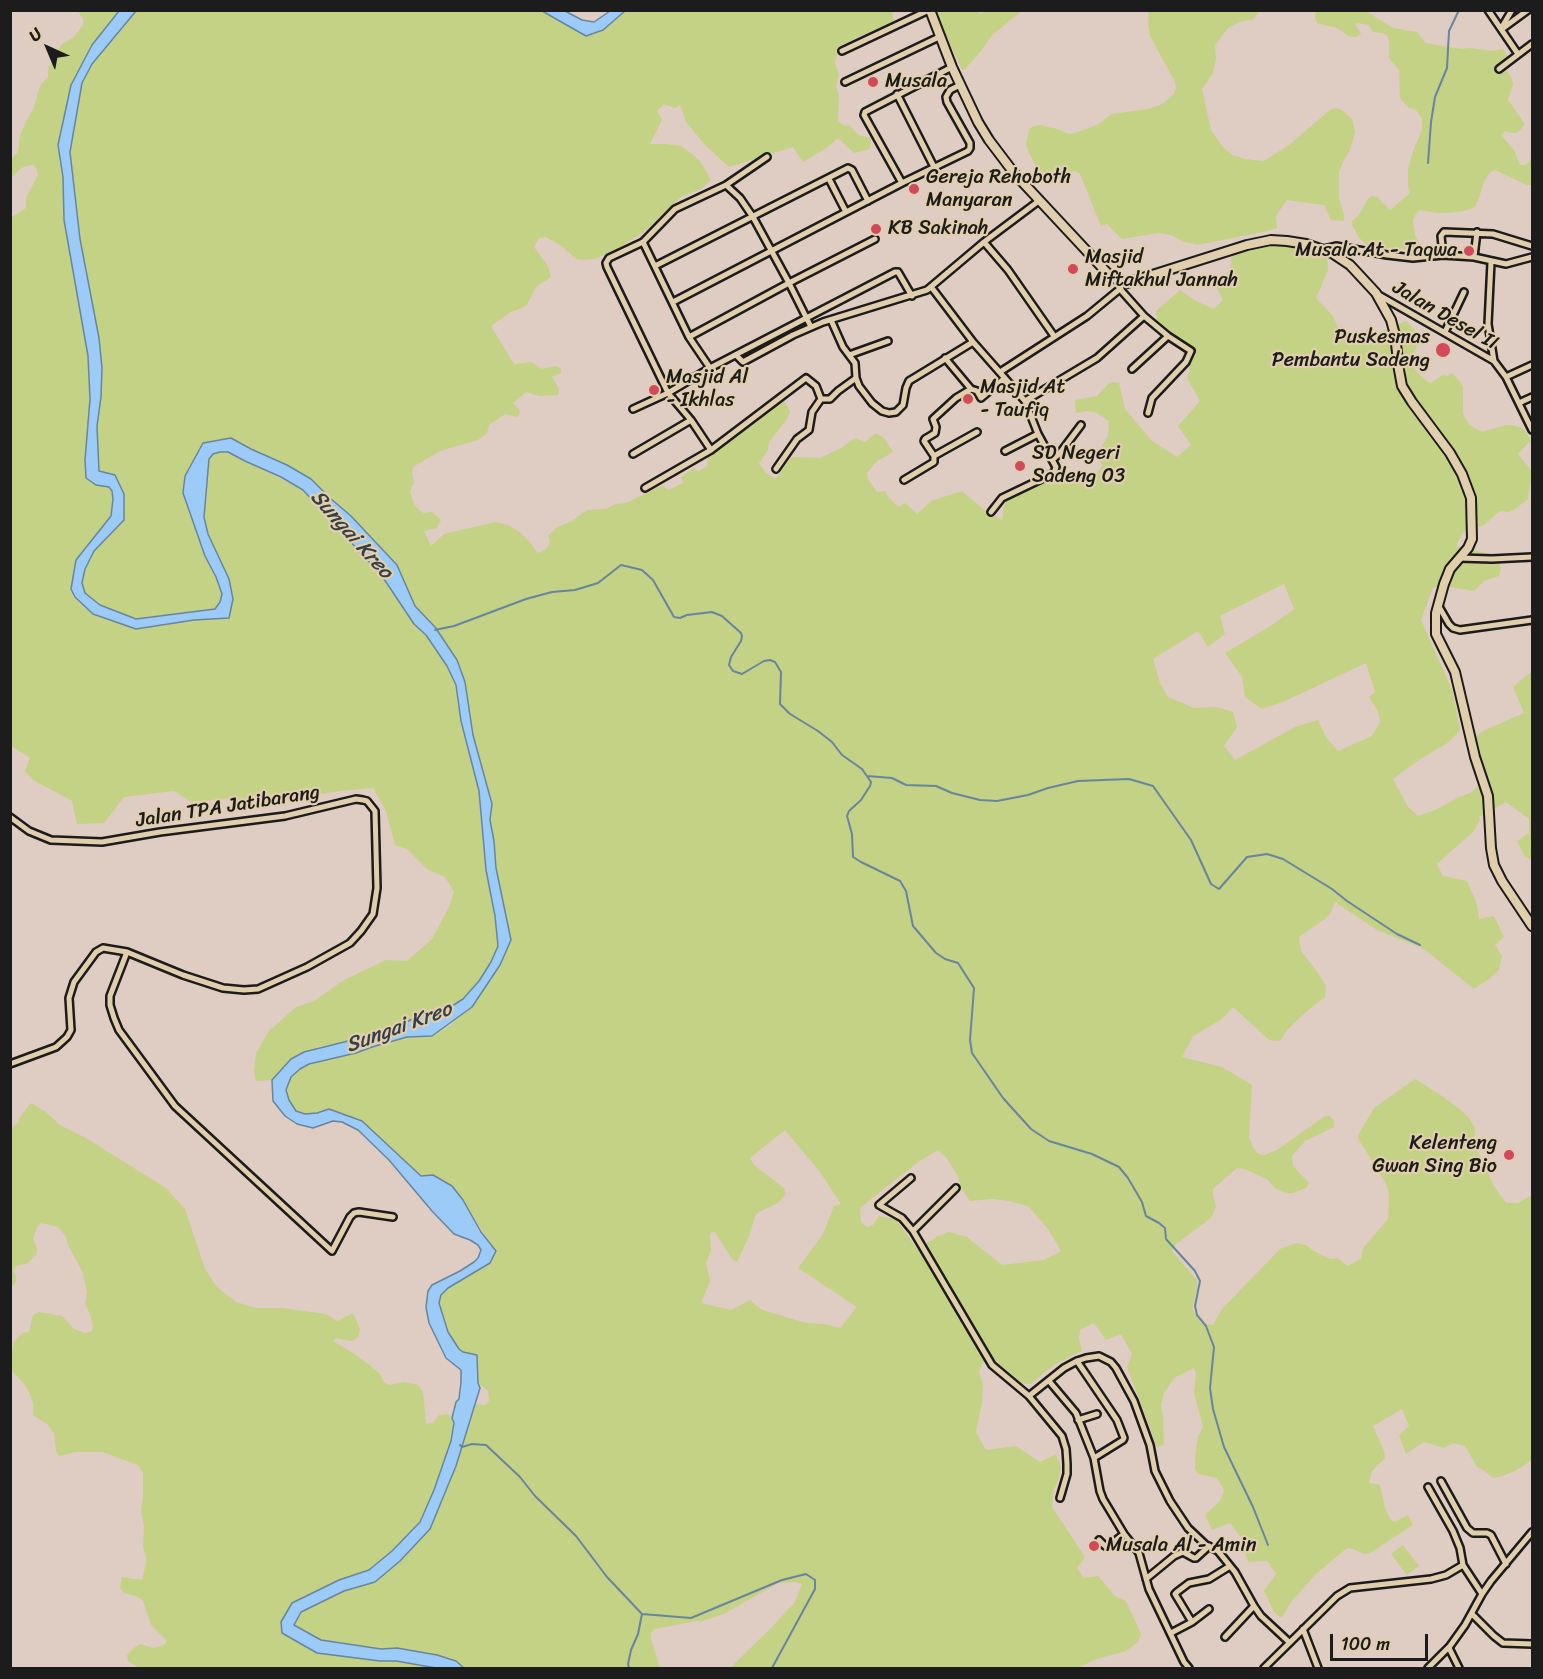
<!DOCTYPE html>
<html>
<head>
<meta charset="utf-8">
<style>
  body { margin:0 }
  #map { position:relative; width:1543px; height:1679px; overflow:hidden; background:#dfccc3; font-family:Sriracha,sans-serif }
  canvas { display:block }
  .frame { position:absolute; inset:0; border:12px solid #1c1c1c; pointer-events:none }
  .north { position:absolute; left:18px; top:18px; width:60px; height:60px; -webkit-text-stroke:4px #e1ceac; paint-order:stroke; rotate:316deg; font-size:16px; font-weight:700; line-height:24px; text-align:center; color:#1c1c1c }
  .north::after { content:''; display:block; margin:auto; width:21px; height:27px; background:#1c1c1c; clip-path:polygon(50% 0,100% 100%,50% 72%,0 100%) }
  .scale { position:absolute; left:1330px; top:1634px; width:98px; height:27px; box-sizing:border-box; border:3px solid #1c1c1c; border-top:0; padding-left:8px; font-size:18px; line-height:21px; white-space:nowrap; color:#1c1c1c; -webkit-text-stroke:4px #e1ceac; paint-order:stroke }
</style>
</head>
<body>
<div id="map">
<canvas width="1543" height="1679"></canvas>
<div class="frame"></div>
<div class="north">U</div>
<div class="scale">100 m</div>
</div>
<script>
const ctx = document.querySelector('canvas').getContext('2d');
ctx.lineJoin = 'round';
function paint(path, color) {
  ctx.fillStyle = color;
  ctx.fill(path, 'evenodd');
}
function toPath(rows) {
  const path = new Path2D();
  for (const r of rows) {
    path.moveTo(r[0], r[1]);
    for (let i = 2; i < r.length; i += 2) path.lineTo(r[i], r[i + 1]);
  }
  return path;
}
function trace(path, color, width, dash) {
  ctx.strokeStyle = color;
  ctx.lineWidth = width;
  ctx.lineCap = dash ? 'butt' : 'round';
  ctx.setLineDash(dash || []);
  ctx.stroke(path);
}
function write(font, color, halo, rows, align = 'center') {
  ctx.font = font + ' Sriracha,sans-serif';
  ctx.lineWidth = 4.5;
  ctx.setLineDash([]);
  ctx.textBaseline = 'middle';
  ctx.strokeStyle = halo;
  ctx.fillStyle = color;
  for (const [text, x, y, turn = 0] of rows) {
    ctx.save();
    ctx.translate(x, y);
    ctx.rotate((+turn || 0) * Math.PI / 180);
    ctx.textAlign = isNaN(turn) ? turn : align;
    if (halo) ctx.strokeText(text, 0, 0);
    ctx.fillText(text, 0, 0);
    ctx.restore();
  }
}
paint(toPath([
  [77,11,119,11,92,45,58,145,63,177,64,220,88,356,90,399,85,460,86,478,96,485,109,487,112,491,113,499,111,516,76,560,71,589,75,597,93,614,136,629,194,620,229,618,216,552,208,534,204,517,209,459,212,454,220,452,228,452,303,490,382,576,414,624,426,635,447,666,456,685,461,721,479,791,486,870,498,931,498,946,491,962,479,981,463,999,452,1006,425,1014,403,1024,367,1034,352,1040,318,1047,279,1071,272,1080,256,1081,254,1071,256,1053,269,1031,296,1007,314,1001,344,980,386,960,407,961,432,939,448,909,454,892,445,877,427,869,407,849,395,845,386,811,373,788,340,791,248,806,232,798,192,802,174,791,124,797,104,823,77,824,72,801,33,780,25,771,30,758,10,745,10,218,26,208,26,198,38,175,37,169,33,165,30,165,21,168,11,178,10,160,18,152,20,136,26,121,33,110,40,86,48,77,48,67,53,62,54,57,62,44,73,38,83,25,83,18],
  [136,11,542,11,586,36,603,30,625,11,896,11,892,14,894,21,839,46,835,63,839,75,836,86,839,96,838,121,845,126,849,125,859,135,871,138,870,149,854,153,838,138,825,149,803,162,793,147,729,167,705,145,686,122,680,105,675,108,664,104,657,111,662,120,650,144,665,144,681,146,691,153,700,161,711,180,701,189,681,197,645,231,617,249,595,259,582,260,576,259,563,247,546,237,539,238,534,247,548,266,551,277,536,287,527,305,517,310,511,312,491,326,514,364,532,362,541,369,557,366,561,369,561,373,552,377,559,389,558,395,540,396,526,392,513,403,520,411,518,416,516,417,505,414,489,425,487,433,478,440,440,451,413,467,412,471,414,483,410,491,414,505,423,513,432,512,441,520,437,528,424,531,431,546,444,534,495,522,508,525,518,531,527,539,538,553,541,552,548,547,550,541,548,535,552,532,556,528,572,521,587,510,606,509,615,504,626,503,663,485,668,490,683,483,681,477,694,468,698,472,708,465,707,459,784,401,790,411,787,419,769,442,768,450,759,463,766,473,776,479,791,457,820,458,841,448,855,438,865,442,876,433,884,438,893,452,877,461,867,473,868,479,877,492,885,491,889,498,899,507,905,503,917,514,931,501,962,491,987,512,1002,520,1004,506,1008,499,1065,474,1081,472,1093,477,1103,465,1095,458,1108,436,1109,421,1095,412,1087,411,1076,413,1075,400,1097,396,1110,382,1119,383,1125,409,1152,441,1177,457,1191,445,1178,426,1200,401,1187,378,1190,371,1183,353,1157,321,1156,311,1180,290,1196,301,1214,309,1223,300,1215,284,1230,270,1232,255,1238,251,1250,247,1291,245,1327,257,1328,270,1316,298,1333,316,1343,339,1356,342,1406,321,1415,330,1418,342,1412,361,1414,368,1426,381,1431,383,1442,375,1448,376,1452,373,1460,382,1463,387,1463,414,1469,425,1482,432,1506,425,1512,425,1524,429,1531,440,1518,454,1532,471,1528,499,1514,510,1508,512,1500,511,1484,525,1463,532,1456,546,1495,555,1501,568,1499,576,1484,581,1474,591,1450,587,1433,587,1421,620,1453,692,1460,730,1449,742,1422,758,1393,779,1408,807,1418,816,1435,810,1459,797,1470,793,1487,778,1476,736,1483,731,1524,713,1513,687,1532,671,1532,860,1525,857,1517,841,1529,833,1529,819,1506,802,1479,817,1480,820,1474,831,1437,864,1443,876,1467,881,1477,904,1479,919,1494,916,1504,937,1495,945,1502,956,1499,970,1489,979,1474,989,1424,949,1377,930,1335,902,1330,914,1325,919,1299,937,1301,951,1316,970,1326,986,1325,997,1306,1012,1287,1030,1281,1040,1275,1041,1269,1040,1233,1007,1222,1019,1193,1036,1182,1057,1222,1067,1252,1085,1249,1137,1254,1149,1258,1154,1264,1155,1277,1150,1325,1116,1330,1116,1334,1121,1334,1127,1305,1141,1292,1156,1293,1166,1309,1183,1306,1188,1293,1193,1287,1193,1276,1189,1267,1179,1244,1169,1237,1168,1213,1189,1213,1195,1216,1207,1211,1218,1176,1244,1172,1251,1197,1280,1197,1289,1192,1309,1201,1323,1213,1325,1222,1309,1280,1249,1296,1243,1302,1244,1308,1246,1312,1250,1326,1257,1332,1259,1338,1258,1347,1266,1361,1259,1363,1248,1388,1219,1389,1193,1385,1182,1359,1140,1358,1135,1374,1108,1415,1079,1439,1094,1461,1110,1469,1118,1475,1128,1474,1143,1494,1186,1506,1203,1518,1203,1532,1195,1532,1460,1515,1471,1499,1477,1493,1478,1482,1469,1477,1467,1465,1446,1454,1443,1444,1448,1424,1442,1406,1454,1399,1435,1409,1426,1402,1409,1373,1426,1384,1451,1385,1458,1372,1471,1369,1483,1380,1485,1385,1508,1390,1519,1394,1522,1408,1515,1413,1525,1370,1553,1364,1554,1353,1549,1347,1548,1316,1574,1292,1601,1281,1618,1274,1612,1264,1591,1276,1574,1267,1561,1248,1562,1242,1539,1230,1523,1212,1530,1205,1515,1220,1501,1224,1490,1217,1478,1198,1474,1195,1468,1195,1456,1198,1437,1203,1427,1194,1393,1196,1374,1194,1368,1174,1378,1164,1393,1161,1405,1163,1417,1164,1445,1157,1447,1127,1367,1132,1354,1121,1334,1106,1340,1094,1323,1080,1330,1079,1339,1082,1351,1054,1365,1031,1384,1019,1383,991,1357,982,1364,979,1372,983,1385,982,1402,976,1432,986,1450,1016,1446,1040,1462,1056,1454,1061,1467,1059,1478,1053,1492,1052,1507,1085,1557,1077,1568,1084,1578,1098,1576,1115,1596,1126,1601,1141,1634,1138,1642,1126,1651,1094,1660,1078,1668,730,1668,772,1627,795,1602,802,1584,796,1582,778,1583,724,1614,702,1621,691,1622,655,1629,651,1633,651,1639,660,1668,464,1668,456,1661,437,1655,397,1648,381,1649,321,1640,294,1625,301,1612,344,1591,375,1582,400,1561,430,1529,456,1466,473,1407,475,1404,485,1405,489,1401,488,1391,478,1383,478,1370,458,1349,448,1332,439,1303,441,1295,448,1288,490,1263,496,1251,469,1211,421,1176,362,1121,329,1109,317,1113,305,1114,295,1111,289,1100,286,1090,291,1077,300,1069,309,1064,356,1053,372,1047,407,1037,432,1036,450,1025,472,1007,500,965,511,940,496,867,494,841,490,820,492,804,473,735,465,682,435,627,415,606,397,565,351,516,330,498,311,479,231,438,197,453,193,463,185,476,183,493,191,518,222,594,220,602,215,609,136,619,100,604,85,593,82,583,85,569,94,551,124,520,124,494,115,475,99,471,97,426,101,397,102,368,99,338,80,239,70,152,82,83,92,64],
  [1284,584,1294,609,1272,625,1225,653,1242,677,1245,697,1262,709,1285,701,1366,663,1375,692,1369,697,1378,711,1380,722,1372,736,1338,751,1326,737,1318,720,1295,727,1235,760,1224,746,1237,727,1233,712,1216,707,1194,708,1168,697,1160,683,1153,659,1198,631,1208,647,1225,634,1220,616],
  [785,1130,820,1172,841,1204,834,1206,823,1234,798,1268,857,1307,840,1328,825,1324,806,1323,762,1310,750,1300,731,1310,701,1303,710,1281,706,1263,711,1251,710,1234,712,1232,715,1232,732,1259,737,1262,750,1234,755,1216,759,1212,778,1203,786,1194,784,1188,754,1165,750,1158],
  [938,1150,946,1157,958,1176,961,1188,970,1201,992,1199,1010,1201,1029,1207,1048,1229,1061,1251,1044,1260,1002,1265,967,1237,949,1232,938,1236,917,1249,896,1219,879,1216,873,1225,867,1227,861,1222,860,1208,918,1162],
  [935,11,977,11,980,14,988,11,1022,11,992,35,982,50,964,70,961,68],
  [1149,11,1260,11,1252,20,1239,22,1228,28,1215,45,1216,59,1213,73,1202,89,1211,130,1223,147,1232,155,1245,159,1264,161,1289,145,1330,110,1335,108,1342,110,1352,119,1355,132,1350,150,1344,160,1339,172,1339,198,1344,215,1344,221,1331,220,1324,205,1287,200,1276,216,1277,228,1268,231,1197,245,1182,241,1171,235,1159,233,1122,239,1107,224,1101,226,1080,174,1075,171,1062,172,1051,176,1045,174,1036,166,1030,155,1026,144,1029,129,1034,126,1040,125,1057,129,1069,134,1075,133,1097,125,1112,114,1148,109,1160,105,1165,102,1174,94,1176,88,1175,82,1150,36,1148,24],
  [1316,11,1366,11,1393,28,1417,32,1426,43,1461,49,1471,48,1491,51,1503,49,1507,56,1506,70,1511,77,1513,85,1508,100,1525,124,1521,129,1516,133,1511,133,1505,131,1501,135,1514,150,1520,165,1526,165,1532,158,1532,185,1527,185,1495,170,1490,172,1484,181,1479,198,1475,207,1464,211,1448,213,1437,213,1420,210,1415,215,1413,220,1415,235,1419,243,1419,253,1415,253,1400,248,1380,249,1368,245,1359,238,1352,224,1352,221,1359,215,1367,200,1371,196,1377,197,1390,210,1410,193,1408,187,1408,169,1413,151,1422,130,1422,119,1417,111,1408,107,1400,98,1399,70,1389,58,1389,42,1387,35,1382,33,1373,32,1369,25,1358,23,1355,24,1361,34,1356,37,1350,37,1337,28,1317,23,1315,16],
  [31,1103,46,1112,60,1125,86,1138,166,1188,185,1209,205,1269,217,1287,236,1302,256,1308,282,1308,326,1314,337,1321,353,1313,360,1329,358,1338,351,1341,336,1338,333,1341,353,1353,367,1363,380,1374,384,1382,389,1385,403,1382,418,1385,423,1392,426,1424,433,1423,439,1415,448,1414,452,1418,454,1423,451,1441,434,1490,419,1522,392,1551,369,1570,339,1580,292,1603,281,1622,317,1653,380,1661,396,1661,436,1668,139,1668,128,1661,127,1655,135,1647,141,1644,152,1648,158,1647,164,1645,167,1641,151,1625,143,1601,138,1597,124,1593,120,1588,122,1577,142,1580,146,1563,146,1557,143,1546,144,1528,141,1510,143,1497,143,1473,138,1465,102,1452,76,1452,59,1456,56,1451,54,1433,47,1424,33,1415,33,1403,29,1392,26,1386,11,1370,11,1358,14,1342,22,1333,29,1332,33,1315,39,1312,62,1316,74,1329,85,1333,92,1331,93,1326,90,1314,85,1304,87,1292,83,1273,67,1243,66,1237,58,1227,41,1223,37,1227,33,1238,37,1249,36,1255,28,1263,16,1266,13,1271,16,1276,16,1282,11,1288,11,1128,18,1123,20,1117],
  [1403,1545,1419,1566,1407,1575,1391,1554]
]), '#c4d286');
const water = toPath([
  [119,11,136,11,92,64,82,83,70,152,80,239,99,338,102,368,101,397,97,426,99,471,115,475,124,494,124,520,94,551,85,569,82,583,85,593,100,605,136,619,215,609,220,602,222,594,216,577,205,556,183,493,185,476,203,443,231,438,251,449,287,465,311,479,330,498,351,516,397,565,415,606,435,627,457,660,465,682,473,735,492,804,490,820,494,841,496,868,511,940,500,965,472,1007,432,1036,407,1037,372,1047,356,1053,309,1064,300,1069,291,1077,286,1090,289,1100,296,1111,305,1114,317,1113,329,1109,362,1121,421,1176,433,1175,452,1186,463,1200,481,1232,496,1251,490,1263,448,1288,441,1295,439,1303,448,1332,459,1349,463,1352,477,1355,478,1383,480,1388,456,1466,430,1529,400,1561,375,1582,344,1591,301,1612,294,1625,321,1640,381,1649,397,1648,437,1655,456,1661,464,1668,436,1668,396,1661,380,1661,317,1653,282,1633,281,1622,292,1603,339,1580,369,1570,392,1551,420,1522,434,1490,451,1441,454,1423,452,1418,456,1402,459,1399,461,1382,461,1370,446,1358,429,1323,426,1307,428,1291,432,1285,460,1271,474,1262,478,1258,481,1250,478,1245,470,1240,454,1234,432,1211,389,1160,358,1130,342,1122,333,1121,313,1128,297,1124,285,1116,273,1101,272,1080,291,1059,304,1052,352,1040,367,1034,389,1029,425,1014,443,1010,452,1006,463,999,479,981,491,962,498,946,495,916,486,870,479,791,461,721,456,685,447,666,426,635,414,624,382,576,303,490,281,477,245,461,228,452,220,452,213,454,209,459,204,517,208,534,229,579,233,599,229,618,194,620,136,629,93,614,75,597,71,589,76,560,111,516,113,499,112,491,109,487,96,485,86,478,85,460,90,399,88,356,64,220,63,177,58,145,71,85,92,45,119,11],
  [542,11,565,11,582,20,594,22,610,11,625,11,603,30,586,36,542,11]
]);
paint(water, '#9bcbf6');
trace(water, '#68859f', 1.5);
trace(toPath([
  [1428,163,1431,122,1435,97,1447,68,1449,31,1459,10],
  [435,630,454,626,526,599,552,592,575,590,598,583,621,565,642,570,653,580,674,617,680,618,687,615,712,612,722,616,741,633,742,636,741,641,731,657,729,665,733,671,742,674,764,661,770,660,775,662,781,672,780,704,790,714,818,731,832,742,842,755,862,769,871,782,870,786,861,800,849,811,847,816,852,834,853,857,861,862,900,881,906,891,913,926,936,953,945,959,958,963,974,988,970,1040,972,1053,1003,1098,1031,1129,1049,1141,1092,1154,1119,1167,1128,1178,1142,1202,1146,1216,1159,1223,1165,1228,1166,1239,1195,1271,1200,1281,1195,1306,1197,1315,1206,1326,1214,1347,1210,1388,1213,1409,1224,1447,1253,1507,1268,1545],
  [867,776,892,778,906,785,936,786,952,793,980,800,997,801,1028,795,1048,788,1078,781,1129,779,1153,786,1191,840,1211,884,1219,889,1247,857,1267,854,1283,859,1332,889,1347,901,1397,934,1420,945],
  [460,1445,462,1447,472,1444,486,1445,520,1477,535,1496,576,1536,607,1577,642,1614,691,1618,782,1580,806,1574,815,1580,815,1589,772,1668],
  [629,1668,628,1664,631,1650,638,1634,642,1614]
]), '#68859f', 2);
const minor = toPath([
  [1488,10,1518,54],
  [1502,27,1512,10],
  [1502,29,1528,10],
  [842,51,929,10],
  [1499,69,1532,44],
  [845,82,939,37],
  [897,94,934,167],
  [829,179,846,212],
  [902,183,864,115,865,112,952,67],
  [726,185,740,198,753,217,789,283,811,327],
  [643,242,689,337,710,368],
  [984,242,1008,270,1054,336],
  [1323,249,1336,246,1387,255,1413,258,1443,255,1474,257,1506,264,1532,257],
  [1443,255,1441,236,1444,232,1493,234,1532,246],
  [1474,257,1477,232],
  [1491,262,1488,324,1494,361],
  [655,266,848,168,852,170,868,201],
  [932,288,973,342,1025,401,1038,434,1056,467,1054,473,1002,498,991,512],
  [1120,289,1144,316,1168,336,1191,351,1186,362,1152,398,1148,413],
  [1377,294,1494,361,1506,377,1532,430],
  [673,302,902,183,968,151,970,148,970,143,947,102,946,97,950,90,960,85],
  [831,320,843,347,855,363,856,378,859,386,872,403,882,411,889,413,896,412,903,405,906,388,909,381,973,342],
  [1445,332,1464,292],
  [689,337,789,283,875,239],
  [736,355,743,362,793,335,823,322,927,290,984,242,1040,200],
  [849,355,888,341],
  [945,358,971,389],
  [1132,369,1168,336],
  [1000,372,1087,316,1121,288],
  [1506,377,1532,365],
  [971,389,977,391,981,398,1005,378],
  [1025,401,1097,358,1144,316],
  [1519,403,1532,397],
  [633,409,668,393,710,368,895,272,898,272,912,296],
  [711,450,691,420,668,393,607,267,606,263,609,258,643,242,675,209,726,185,767,157],
  [1005,451,1038,434],
  [633,454,691,420],
  [934,456,977,432],
  [1052,460,1060,453,1081,425],
  [776,469,797,439,809,430,812,412,821,399],
  [904,480,934,462,934,456,924,441,925,439,935,433,936,427,933,419,956,398,971,389],
  [645,488,711,450,806,378,816,386,821,399,830,399,838,391,856,378],
  [1459,558,1492,559,1532,557],
  [1438,605,1449,624,1453,628,1460,630,1532,620],
  [10,817,29,831,51,840,102,842,160,832,285,816,356,799,363,800,367,801,375,811,377,888,373,914,361,931,350,943,307,967,258,989,244,990,223,988,183,975,127,952,103,948,96,952,74,982,69,998,71,1030,67,1037,56,1047,10,1064],
  [127,952,110,996,110,1005,114,1018,119,1030,175,1106,332,1251,350,1217,354,1213,359,1212,393,1217],
  [911,1178,879,1205,902,1218,913,1231],
  [956,1188,913,1231,992,1365,1029,1396,1064,1368,1077,1361,1086,1358,1099,1356,1111,1362,1116,1368,1134,1401,1150,1445,1155,1471,1170,1501,1188,1528,1206,1545,1218,1551,1235,1572,1254,1606,1261,1616,1289,1642],
  [1077,1361,1117,1420,1124,1438,1123,1440,1094,1458],
  [1049,1381,1076,1413,1094,1458,1100,1491,1103,1499,1124,1534,1139,1553,1149,1589,1184,1662,1189,1668],
  [1029,1396,1062,1436,1066,1449,1067,1464,1067,1474,1060,1498],
  [1078,1420,1097,1414],
  [1441,1481,1467,1528,1473,1533,1487,1533,1491,1535,1506,1564],
  [1428,1487,1453,1531,1460,1548,1463,1565,1482,1594],
  [1099,1540,1105,1546,1110,1545,1124,1534],
  [1146,1579,1174,1556,1183,1552,1194,1558,1196,1558,1209,1546],
  [1472,1614,1494,1636,1503,1643,1532,1644],
  [1192,1622,1175,1594,1177,1592,1189,1583,1209,1579,1230,1566],
  [1303,1629,1318,1668],
  [1171,1633,1192,1622,1209,1609],
  [1225,1637,1254,1606],
  [1449,1648,1459,1668],
  [1264,1668,1337,1596,1350,1588,1431,1579,1446,1575,1463,1565],
  [1428,1668,1450,1646,1465,1625,1482,1594,1491,1581,1532,1532]
]);
const secondary = toPath([
  [930,10,952,67,978,122,989,140,1014,173,1111,277,1127,283,1247,245,1271,240,1287,241,1306,244,1332,253,1350,265,1376,293,1391,320,1395,335,1399,370,1402,386,1412,402,1450,453,1462,474,1471,498,1472,539,1468,548,1450,569,1444,584,1436,613,1436,634,1455,672,1475,757,1488,796,1491,848,1494,865,1502,881,1532,926]
]);
trace(minor, '#1c1c1c', 10);
trace(secondary, '#1c1c1c', 12);
trace(minor, '#e1ceac', 5);
trace(secondary, '#e1ceac', 8);
for (const [x, y, r, color] of [
  [873,82,6,"#d1495b"],
  [914,189,6,"#d1495b"],
  [876,229,6,"#d1495b"],
  [1469,251,6,"#d1495b"],
  [1073,269,6,"#d1495b"],
  [1443,350,8,"#d1495b"],
  [654,390,6,"#d1495b"],
  [968,399,6,"#d1495b"],
  [1020,466,6,"#d1495b"],
  [1509,1155,6,"#d1495b"],
  [1094,1546,6,"#d1495b"]
]) {
  const dot = new Path2D();
  dot.arc(x, y, r, 0, 2 * Math.PI);
  ctx.fillStyle = color;
  ctx.fill(dot);
  trace(dot, '#e1ceac', 2);
}
write('20px', '#1c1c1c', '#e1ceac', [
  ["Musala",885,82],
  ["Gereja Rehoboth",926,178],
  ["Manyaran",926,201],
  ["KB Sakinah",888,229],
  ["Musala At - Taqwa",1457,251,"right"],
  ["Masjid",1085,258],
  ["Miftakhul Jannah",1085,281],
  ["Puskesmas",1430,338,"right"],
  ["Pembantu Sadeng",1430,361,"right"],
  ["Masjid Al",666,378],
  ["- Ikhlas",666,401],
  ["Masjid At",980,388],
  ["- Taufiq",980,411],
  ["SD Negeri",1032,454],
  ["Sadeng 03",1032,477],
  ["Kelenteng",1497,1144,"right"],
  ["Gwan Sing Bio",1497,1167,"right"],
  ["Musala Al - Amin",1106,1546]
], 'left');
write('20px', '#1c1c1c', '#e1ceac', [
  ["Jalan Desel II",1445,316,30],
  ["Jalan TPA Jatibarang",228,807,-9]
]);
write('italic 21px', '#353f48', '#e1ceac', [
  ["Sungai Kreo",351,535,48],
  ["Sungai Kreo",399,1028,-20]
]);
</script>
</body>
</html>
